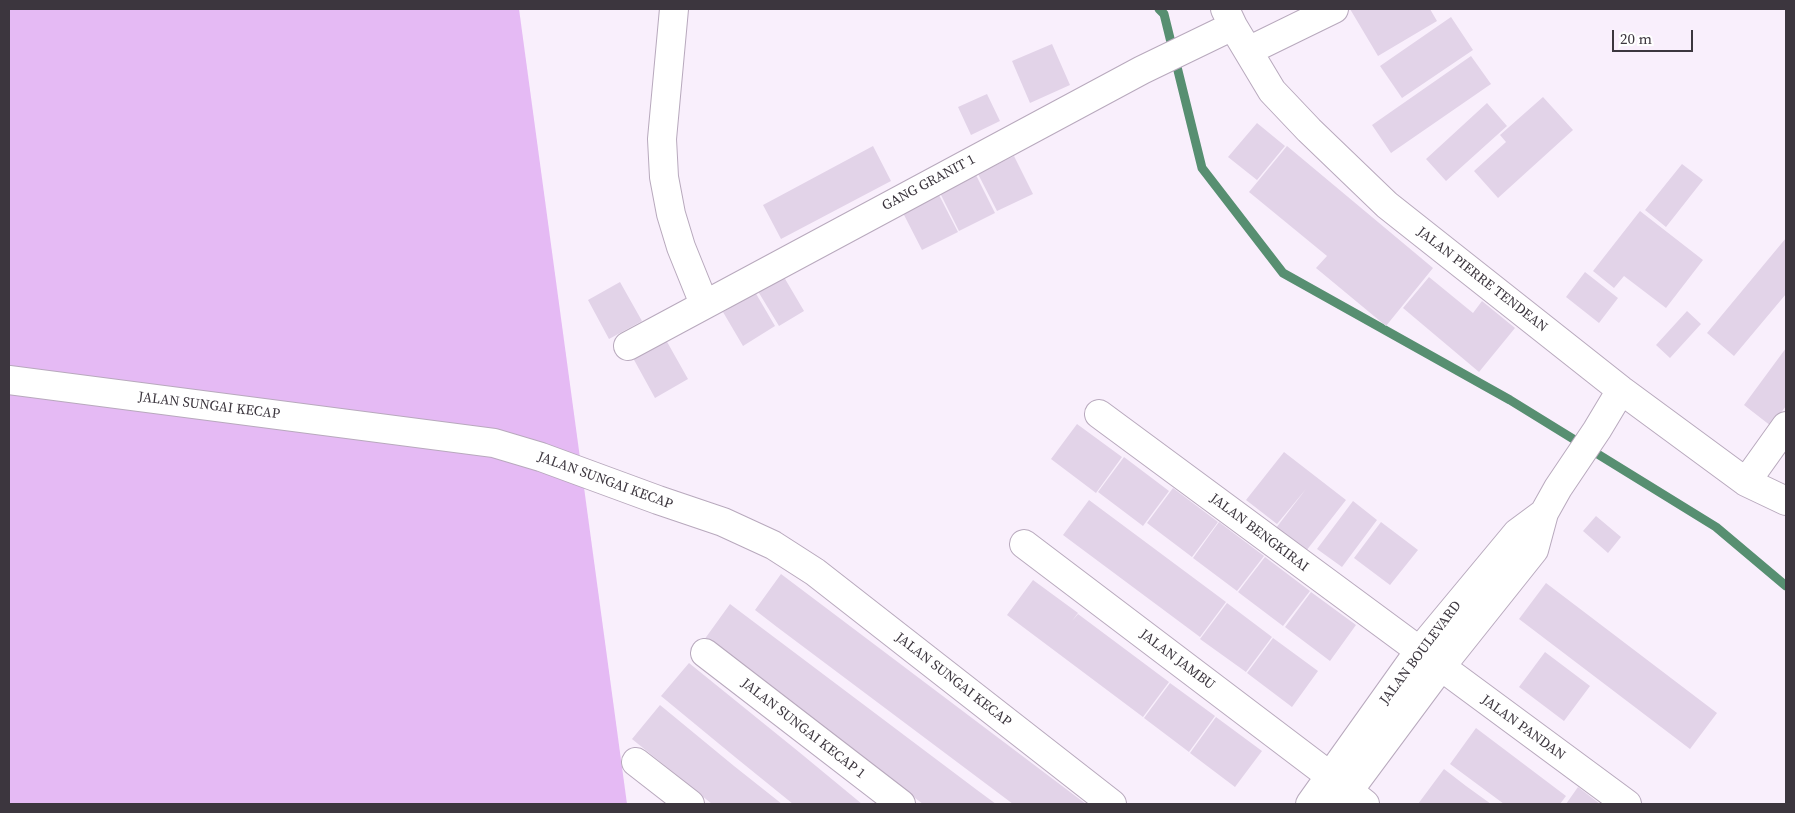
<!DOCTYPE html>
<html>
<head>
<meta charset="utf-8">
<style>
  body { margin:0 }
  #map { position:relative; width:1795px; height:813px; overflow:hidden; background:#f9effc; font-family:"Source Serif 4",serif }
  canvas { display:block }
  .frame { position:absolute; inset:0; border:10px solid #3c363e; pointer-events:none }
  .scale { position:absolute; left:1612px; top:30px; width:81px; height:22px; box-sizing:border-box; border:2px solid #3c363e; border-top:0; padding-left:6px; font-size:15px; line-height:18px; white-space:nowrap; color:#3c363e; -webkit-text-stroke:4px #fff; paint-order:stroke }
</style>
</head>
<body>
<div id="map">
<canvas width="1795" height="813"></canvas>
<div class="frame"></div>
<div class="scale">20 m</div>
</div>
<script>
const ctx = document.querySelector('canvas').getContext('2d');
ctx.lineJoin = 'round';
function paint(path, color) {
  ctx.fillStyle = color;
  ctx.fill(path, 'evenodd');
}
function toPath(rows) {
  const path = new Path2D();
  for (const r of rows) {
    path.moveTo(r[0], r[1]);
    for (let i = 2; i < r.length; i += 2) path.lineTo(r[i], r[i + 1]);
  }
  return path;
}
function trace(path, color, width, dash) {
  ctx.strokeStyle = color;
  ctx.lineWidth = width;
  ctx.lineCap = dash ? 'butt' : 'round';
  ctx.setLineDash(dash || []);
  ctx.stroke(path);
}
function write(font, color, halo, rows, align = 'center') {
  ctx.font = font + ' "Source Serif 4",serif';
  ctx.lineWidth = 5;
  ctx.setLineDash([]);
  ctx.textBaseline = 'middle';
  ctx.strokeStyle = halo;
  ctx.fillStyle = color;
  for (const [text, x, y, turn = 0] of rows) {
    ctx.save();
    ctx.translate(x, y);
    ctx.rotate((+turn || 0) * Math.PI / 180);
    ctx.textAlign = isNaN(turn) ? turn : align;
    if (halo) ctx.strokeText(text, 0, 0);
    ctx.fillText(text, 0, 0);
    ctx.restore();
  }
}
paint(toPath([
  [9,9,519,9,627,804,9,804]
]), '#e5baf4');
trace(toPath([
  [1159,9,1164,14,1202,168,1283,273,1510,400,1716,527,1786,586]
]), '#578f71', 9);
paint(toPath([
  [1350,9,1430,9,1437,21,1378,56],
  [1451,17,1473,50,1402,98,1380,66],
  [1052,44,1070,85,1030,103,1012,61],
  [1471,56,1491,84,1391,153,1372,125],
  [987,94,1000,121,971,135,958,107],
  [1543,97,1573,130,1498,198,1474,171,1506,142,1500,135],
  [1487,103,1507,126,1446,181,1426,159],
  [1257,123,1285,146,1257,180,1228,157],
  [873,146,891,181,781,239,763,205],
  [1287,146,1433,268,1386,326,1316,268,1327,256,1249,192],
  [1014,156,1033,194,997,211,978,174],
  [1682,164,1703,180,1666,227,1645,210],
  [976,175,995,213,959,231,940,193],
  [939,195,958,232,922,250,903,213],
  [1640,211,1703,260,1666,308,1624,276,1614,288,1593,271],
  [1786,238,1786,294,1734,356,1707,333],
  [781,272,804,311,779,326,756,288],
  [1585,272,1618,298,1599,323,1566,297],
  [1429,277,1473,313,1482,301,1515,328,1479,372,1403,308],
  [620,282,642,321,609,339,588,300],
  [755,292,775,326,743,346,723,312],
  [1687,311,1701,324,1670,358,1656,345],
  [666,340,688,379,655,398,633,358],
  [1786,348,1786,406,1771,426,1744,405],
  [1077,424,1122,457,1096,493,1051,459],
  [1284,452,1346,500,1306,551,1276,528,1306,489,1277,524,1246,500],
  [1124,457,1169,491,1143,526,1098,492],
  [1173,488,1218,522,1192,557,1147,523],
  [1089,500,1226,602,1200,637,1063,535],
  [1353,501,1377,520,1342,567,1317,549],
  [1596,516,1621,537,1608,553,1583,531],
  [1219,522,1264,556,1237,591,1193,558],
  [1381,522,1418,550,1390,585,1354,558],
  [1265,557,1310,591,1283,626,1238,592],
  [781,574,1029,761,1086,804,1013,804,777,627,755,610],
  [1033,580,1078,613,1072,621,1078,614,1169,682,1143,717,1007,615],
  [1546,583,1717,713,1690,749,1519,619],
  [1311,592,1356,625,1330,661,1285,627],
  [1227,603,1272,637,1246,672,1200,639],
  [730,604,977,790,996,804,923,804,704,640],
  [1273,638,1318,671,1292,707,1247,673],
  [1545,652,1590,686,1564,721,1519,687],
  [689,663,799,752,862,804,793,804,735,757,661,696],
  [1170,683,1215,716,1189,752,1144,718],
  [660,705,734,766,782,804,712,804,632,739],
  [1216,717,1262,751,1235,787,1190,753],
  [1476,728,1566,796,1560,804,1504,804,1450,764],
  [1444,769,1466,786,1491,804,1418,804],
  [1578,787,1600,804,1566,804]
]), '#e2d3e8');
const minor = toPath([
  [674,9,662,139,664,177,671,214,681,247,704,304],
  [1225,9,1233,26,1272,91,1309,130,1387,205,1621,390,1746,482,1786,501],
  [1248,51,1334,9],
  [628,346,1142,70,1233,26],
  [9,380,494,443,541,457,658,500,723,522,773,545,815,572,1112,804],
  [1099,414,1627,804],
  [1746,482,1786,426],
  [1024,544,1330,776,1365,804],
  [705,653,901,804],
  [636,762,690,804],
  [1310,804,1419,651,1517,533,1544,513],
  [1339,804,1440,668,1534,550,1544,513,1558,488,1597,430,1621,390]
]);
trace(minor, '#b8a9bd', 30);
trace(minor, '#fff', 28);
write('14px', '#3c363e', '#fff', [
  ["GANG GRANIT 1",929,183,-28],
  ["JALAN PIERRE TENDEAN",1482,280,38],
  ["JALAN SUNGAI KECAP",209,406,7],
  ["JALAN SUNGAI KECAP",605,481,20],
  ["JALAN BENGKIRAI",1259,533,37],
  ["JALAN BOULEVARD",1421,653,-53],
  ["JALAN JAMBU",1177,660,37],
  ["JALAN SUNGAI KECAP",953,680,38],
  ["JALAN PANDAN",1523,728,36],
  ["JALAN SUNGAI KECAP 1",803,729,38]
]);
</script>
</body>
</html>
